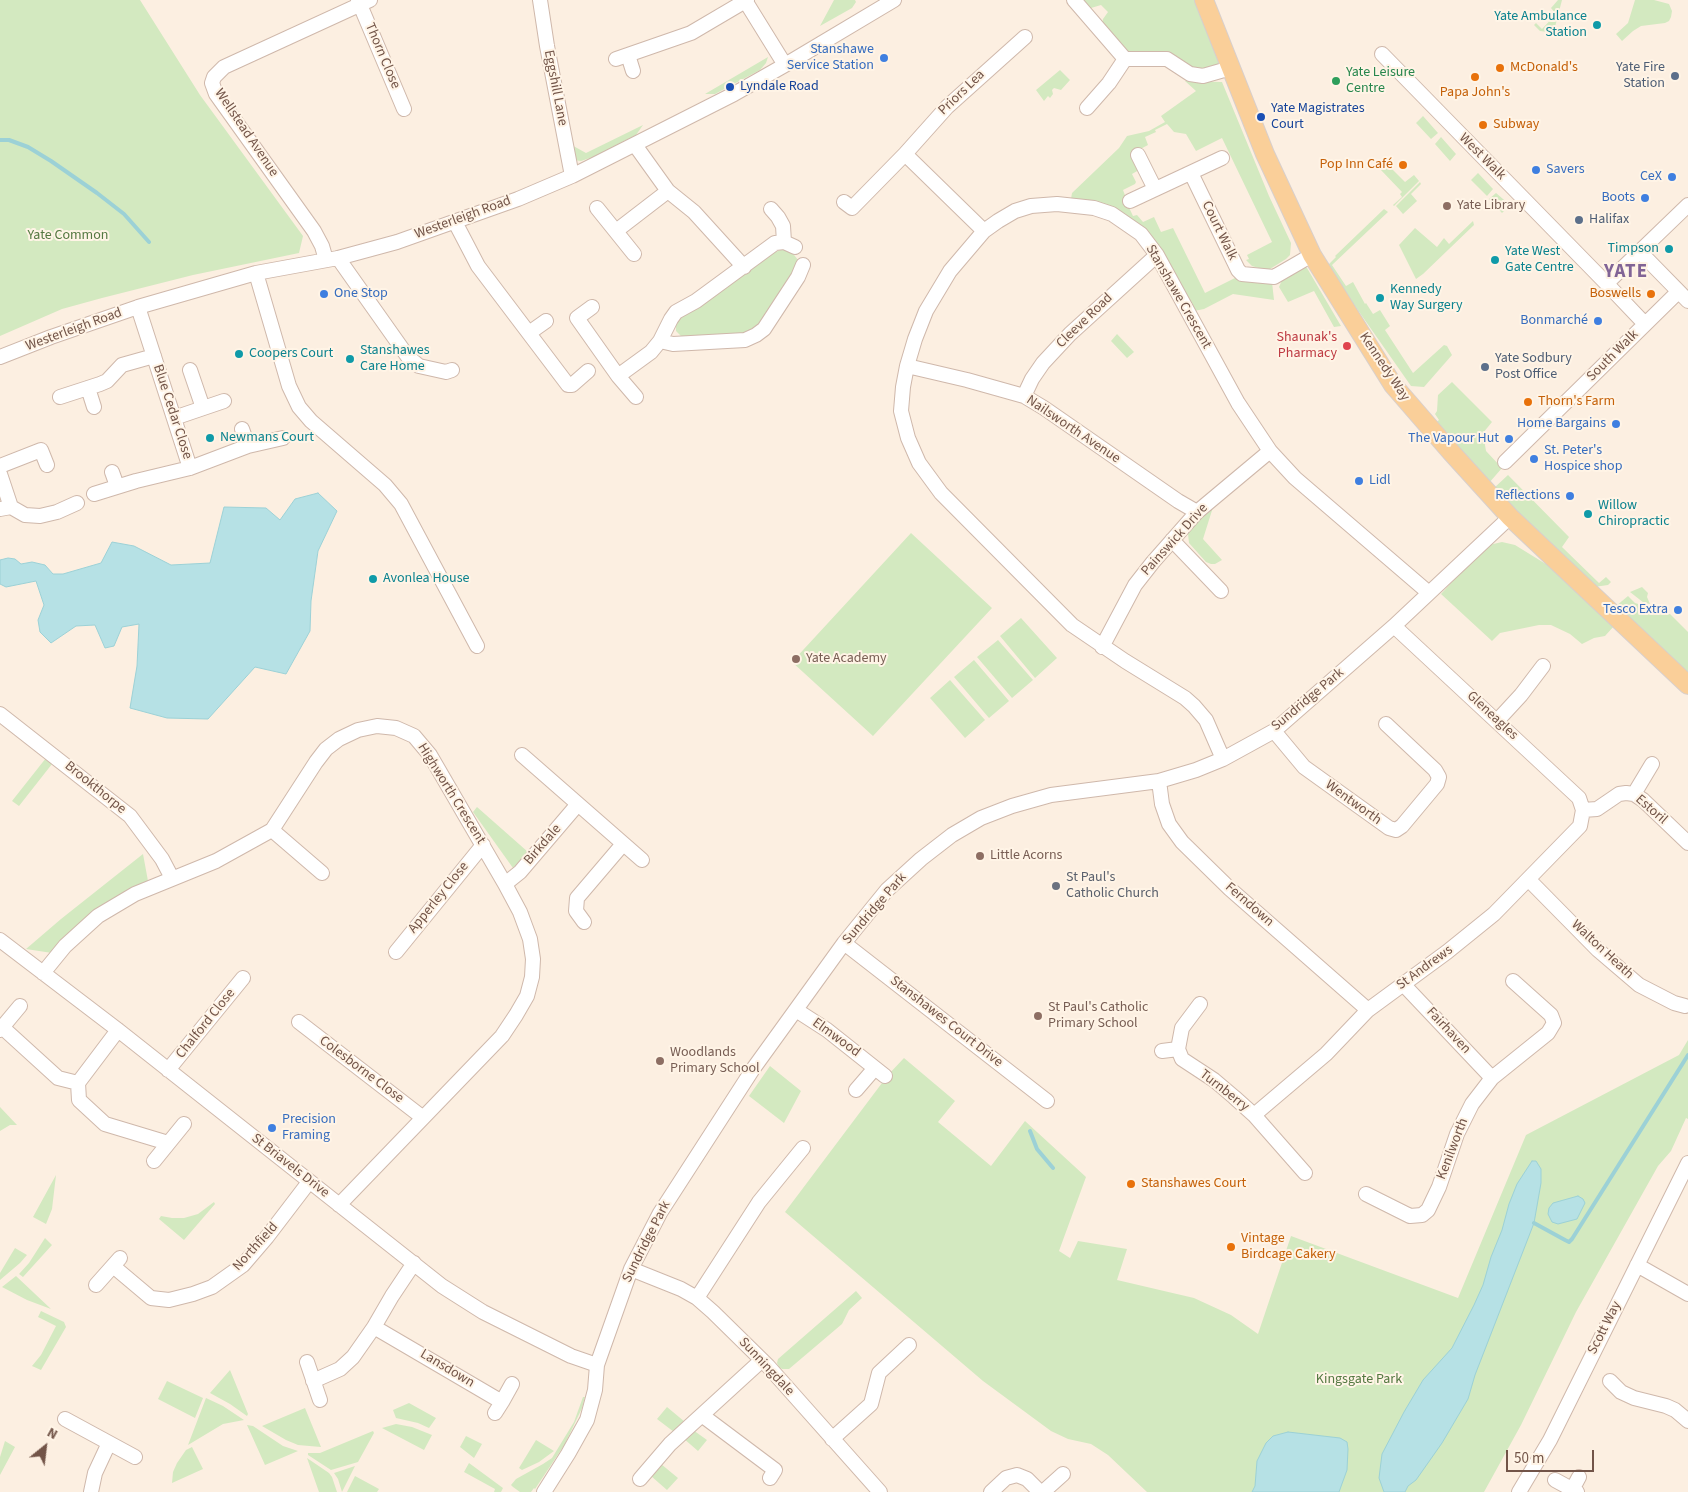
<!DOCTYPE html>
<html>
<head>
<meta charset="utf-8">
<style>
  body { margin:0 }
  #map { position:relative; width:1688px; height:1492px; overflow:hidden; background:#fcefe1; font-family:"Source Sans 3",sans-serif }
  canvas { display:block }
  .north { position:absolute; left:20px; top:1422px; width:50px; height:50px; -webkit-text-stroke:4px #fff4e6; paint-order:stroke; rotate:29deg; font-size:14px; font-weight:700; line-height:20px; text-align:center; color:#725448 }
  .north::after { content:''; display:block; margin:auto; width:18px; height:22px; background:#725448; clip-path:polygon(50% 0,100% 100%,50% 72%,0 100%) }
  .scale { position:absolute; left:1506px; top:1450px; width:88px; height:22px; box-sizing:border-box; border:2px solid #725448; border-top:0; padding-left:6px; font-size:15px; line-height:18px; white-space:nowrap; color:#725448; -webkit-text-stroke:4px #fff4e6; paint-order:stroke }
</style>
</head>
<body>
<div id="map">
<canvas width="1688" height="1492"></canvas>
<div class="north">N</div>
<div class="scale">50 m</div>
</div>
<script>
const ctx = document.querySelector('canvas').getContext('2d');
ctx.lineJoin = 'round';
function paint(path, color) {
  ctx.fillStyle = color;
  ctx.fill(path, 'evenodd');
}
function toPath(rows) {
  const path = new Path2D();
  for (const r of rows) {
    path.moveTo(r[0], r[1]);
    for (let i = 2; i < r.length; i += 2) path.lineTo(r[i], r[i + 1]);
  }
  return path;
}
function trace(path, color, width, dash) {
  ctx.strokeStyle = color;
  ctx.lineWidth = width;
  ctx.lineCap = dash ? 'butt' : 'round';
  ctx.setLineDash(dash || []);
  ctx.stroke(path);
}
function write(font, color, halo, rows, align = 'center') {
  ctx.font = font + ' "Source Sans 3",sans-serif';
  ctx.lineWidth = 4;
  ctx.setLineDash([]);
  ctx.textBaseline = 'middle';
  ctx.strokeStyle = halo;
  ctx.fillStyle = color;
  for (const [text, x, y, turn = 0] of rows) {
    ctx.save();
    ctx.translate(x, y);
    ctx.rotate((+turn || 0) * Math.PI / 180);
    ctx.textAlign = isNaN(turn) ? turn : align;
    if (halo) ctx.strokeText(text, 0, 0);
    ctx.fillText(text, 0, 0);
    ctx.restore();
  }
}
paint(toPath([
  [0,0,140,0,200,95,303,236,299,253,193,275,102,298,62,309,0,336],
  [834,0,855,0,856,2,852,8,820,26],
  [1080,0,1197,0,1220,61,1219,66,1200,74,1126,52,1102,24,1103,19,1108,12,1101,5,1091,8,1087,7],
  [1558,0,1562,0,1555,27,1548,32,1540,31,1534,25,1536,23,1542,29,1556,14,1551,8],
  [1635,0,1654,0,1669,4,1672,11,1671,17,1669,21,1665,23,1641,26,1633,31,1622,41,1616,34,1628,23],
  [768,57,766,63,760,70,715,94,705,94],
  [1060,70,1070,80,1061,90,1054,88,1052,90,1053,94,1050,98,1048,96,1044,101,1036,90],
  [1185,81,1222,82,1269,196,1291,243,1290,255,1286,259,1270,269,1265,270,1252,266,1246,260,1249,259,1247,255,1272,242,1222,138,1196,151,1186,134,1174,132,1167,124,1155,130,1156,132,1145,137,1148,145,1131,154,1139,170,1132,174,1136,182,1135,184,1123,190,1126,198,1125,199,1133,216,1137,215,1143,222,1154,217,1161,232,1173,228,1205,293,1239,276,1272,282,1274,300,1233,294,1204,309,1189,312,1146,237,1071,199,1072,193,1119,148,1127,136,1149,131,1165,122,1161,116,1196,91],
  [1423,116,1438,133,1431,139,1416,123],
  [643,125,636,135,593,157,581,161,574,160,568,143,586,153],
  [1441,137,1456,154,1450,161,1435,144],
  [1383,160,1405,182,1414,175,1419,181,1394,206,1393,205,1402,197,1400,194,1402,192,1380,169,1378,164],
  [1478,173,1493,189,1487,196,1471,180],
  [1420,182,1421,184,1411,194,1417,201,1403,214,1396,206],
  [1496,193,1510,205,1502,213,1489,199],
  [1384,209,1388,212,1332,265,1346,286,1353,282,1365,304,1366,303,1373,314,1380,310,1390,326,1385,330,1413,373,1444,345,1447,346,1452,355,1424,387,1411,386,1327,266,1336,257,1335,256],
  [1473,221,1474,225,1423,274,1416,279,1399,245,1415,228,1437,247,1444,238,1449,244],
  [783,249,791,251,798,260,796,270,758,329,750,333,683,338,676,331,676,321,773,253],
  [1303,266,1307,268,1341,326,1334,327,1314,291,1288,302,1279,287,1283,278],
  [1117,334,1134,352,1127,358,1111,341],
  [1452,382,1492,422,1483,433,1486,451,1502,468,1489,483,1434,424,1439,420,1435,414,1437,411,1438,395],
  [1508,475,1569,537,1562,547,1599,583,1606,577,1611,582,1608,585,1594,587,1543,538,1494,488],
  [1214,504,1203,539,1222,560,1215,564,1211,564,1206,562,1189,543,1188,534,1190,528],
  [911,533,992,608,873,736,792,662],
  [1502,542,1515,545,1549,566,1583,596,1614,626,1605,636,1594,638,1582,644,1570,634,1551,625,1539,625,1500,633,1492,641,1441,594,1475,557,1489,545],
  [1642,587,1648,593,1647,597,1650,604,1644,603,1630,592],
  [1628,596,1635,603,1654,609,1661,615,1670,614,1688,632,1688,676,1616,606],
  [1021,618,1057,658,1035,678,1000,636],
  [998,640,1033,680,1012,698,977,657],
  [974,660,1009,701,989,718,954,677],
  [950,680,985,720,965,738,930,698],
  [46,758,52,764,19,806,12,801],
  [477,807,528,852,513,868,473,812],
  [143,854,148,881,115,899,52,953,26,949,61,919],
  [1688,1040,1688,1119,1686,1118,1671,1151,1658,1166,1576,1312,1521,1425,1484,1492,1147,1492,1108,1455,1091,1444,1068,1439,1051,1431,983,1381,785,1212,888,1075,904,1058,955,1101,938,1122,991,1166,1025,1121,1086,1177,1059,1251,1070,1258,1078,1241,1127,1249,1117,1280,1194,1298,1231,1315,1258,1334,1291,1236,1458,1298,1526,1135,1679,1055],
  [770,1066,801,1091,784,1123,749,1096],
  [0,1107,17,1125,10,1125,0,1131],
  [56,1175,52,1209,46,1224,33,1217],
  [214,1202,215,1204,184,1240,159,1219,161,1216,172,1218,184,1218,198,1214],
  [45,1238,52,1245,23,1277,19,1274,29,1263],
  [15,1248,27,1255,20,1263,0,1280,0,1273],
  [16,1276,51,1309,27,1300,2,1287],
  [856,1291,862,1298,849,1310,842,1324,789,1369,782,1369,779,1367,777,1363,778,1359],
  [41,1311,64,1322,66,1327,41,1370,32,1366,41,1355,56,1326,38,1317],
  [230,1370,248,1414,247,1416,230,1404,210,1393],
  [167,1381,203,1398,195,1418,158,1399],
  [583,1397,585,1397,582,1408,565,1444,535,1489,534,1488,531,1492,520,1492,513,1487,511,1485,516,1479,543,1464,552,1458,574,1422],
  [206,1398,223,1406,244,1420,223,1424,188,1445],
  [409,1403,436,1418,429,1428,418,1423,396,1418,393,1410],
  [667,1407,685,1422,674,1432,657,1419],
  [305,1408,321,1447,298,1445,286,1440,262,1426],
  [396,1424,412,1427,432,1435,424,1450,382,1428],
  [247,1425,253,1426,283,1446,298,1451,265,1465],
  [693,1430,707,1440,698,1451,683,1438],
  [373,1431,374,1433,358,1462,331,1470,308,1455,308,1453,320,1453],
  [466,1436,482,1444,474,1458,460,1447],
  [536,1440,554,1451,539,1462,522,1470,519,1468],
  [5,1441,15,1447,0,1475,0,1457],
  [192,1447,203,1469,172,1483,173,1472,177,1463,186,1450],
  [307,1458,329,1473,332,1477,337,1492,319,1492],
  [469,1463,503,1488,501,1492,494,1492,495,1489,464,1472],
  [661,1464,678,1478,667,1490,651,1476],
  [355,1466,342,1492,338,1479,334,1473],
  [355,1476,379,1489,377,1492,347,1492]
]), '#d3e9c0');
const water = toPath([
  [318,493,337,511,318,551,311,601,310,631,286,674,255,667,208,719,167,718,130,708,137,666,139,624,122,627,114,646,105,648,95,625,76,626,51,643,40,632,38,620,44,605,36,581,6,587,0,584,0,560,8,558,15,559,21,564,32,562,45,565,53,574,63,574,101,563,112,542,134,546,171,565,210,563,224,507,266,508,280,520,295,499,318,493],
  [1532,1161,1536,1161,1541,1169,1541,1183,1534,1223,1475,1375,1468,1399,1442,1443,1416,1480,1408,1486,1405,1492,1384,1492,1379,1478,1382,1454,1404,1412,1423,1380,1452,1348,1474,1305,1483,1285,1491,1257,1502,1230,1509,1204,1517,1184,1532,1161],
  [1578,1196,1583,1199,1585,1203,1577,1219,1558,1224,1552,1222,1548,1214,1549,1208,1553,1203,1578,1196],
  [1288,1432,1340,1438,1347,1442,1348,1449,1347,1470,1339,1492,1252,1492,1255,1486,1257,1461,1266,1443,1273,1436,1288,1432]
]);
paint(water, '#b6e1e5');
trace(water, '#9cd1d6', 1);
trace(toPath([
  [0,140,9,140,28,147,51,161,97,193,124,214,149,242],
  [1030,1131,1037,1149,1053,1168],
  [1534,1223,1565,1240,1569,1242,1572,1239,1688,1055]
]), '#9cd1d6', 4);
const minor = toPath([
  [358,0,404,109],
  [540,0,547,46,572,176],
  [1074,0,1125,59,1167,59,1190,74,1203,76,1231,68],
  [746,2,785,65],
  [1382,54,1606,283,1645,324],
  [628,55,633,71],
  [616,59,691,33,747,0],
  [1087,108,1109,83,1125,59],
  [635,145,668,191,694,212,744,267],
  [905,154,984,231],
  [1138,155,1155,189],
  [1191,173,1238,270,1242,274,1274,277,1312,255],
  [1130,201,1222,158],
  [844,202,852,208,905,154,947,107,1025,37],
  [597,208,634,254],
  [771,209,778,217,783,226,784,242],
  [455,222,478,266,568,385,572,385,588,371],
  [616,231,668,191],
  [1640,252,1688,301],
  [338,258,408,357,419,366,446,372,452,370],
  [326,260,322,246,314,231,216,94,212,83,214,77,224,67,370,0],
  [256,273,289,386,299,407,311,421,385,485,401,504,477,646],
  [1607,283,1688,205],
  [138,307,190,468],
  [592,307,577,318,618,376,636,397],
  [529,333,546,321],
  [660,341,673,344,745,340,756,335,764,329,798,277,803,265],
  [0,357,51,337,138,307,256,273,338,258,397,242,518,199,572,176,734,94,785,65,894,0],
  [907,366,967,380,1024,396,1044,408,1178,501,1197,512],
  [190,370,203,408],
  [618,376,651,352,660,341,671,319,676,312,696,301,775,243,784,242,795,247],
  [88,388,94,407],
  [1024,396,1032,379,1043,363,1070,334,1157,255],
  [60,397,100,384,107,381,122,365,154,356],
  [174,418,224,401],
  [242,429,248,446],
  [1505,462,1678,292],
  [0,466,41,450,47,465],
  [112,472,117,486],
  [0,474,11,507],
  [94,494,136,481,190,468,248,446,283,438],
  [0,509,11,507,25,515,40,516,57,512,77,503],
  [1172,540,1221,591],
  [1394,626,1579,798,1583,810],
  [1102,647,1135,585,1153,562,1197,512,1270,451],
  [0,714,130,816,162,859,172,878],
  [1497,721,1521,695,1543,666],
  [1274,731,1304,767,1389,828,1396,830,1402,826,1437,784,1439,777,1435,770,1386,724],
  [522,755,642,860],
  [1223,759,1206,720,1194,706,1185,698,1125,661,1072,625,941,493,919,463,908,438,901,411,903,387,907,366,915,339,926,311,950,271,984,231,998,221,1015,211,1031,206,1057,204,1094,208,1112,214,1141,234,1157,255,1238,403,1270,451,1295,478,1429,593],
  [1159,781,1162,804,1169,824,1182,842,1230,889,1368,1010],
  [1634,794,1652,764],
  [1583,810,1597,809,1619,794,1626,793,1634,794,1643,800,1688,843],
  [272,830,322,873],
  [1529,880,1598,950,1639,985,1674,1003,1685,1006],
  [505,884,520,872,578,804],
  [584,922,576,911,577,898,623,844],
  [0,940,118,1030,442,1286,483,1312,571,1356,597,1365],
  [844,943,1047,1101],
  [396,952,483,845],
  [43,973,65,946,98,916,135,894,216,861,272,830,316,762,326,749,339,739,358,730,377,726,396,728,414,736,430,755,505,884,520,912,530,939,533,959,532,977,527,996,516,1015,502,1036,339,1205],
  [1403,984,1492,1078],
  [1200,1004,1182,1028,1178,1049,1182,1059,1214,1080,1234,1097,1254,1115,1305,1173],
  [796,1010,827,1030,885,1076],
  [299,1022,422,1117],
  [3,1028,58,1078,78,1083,118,1030],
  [0,1030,20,1006],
  [1162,1051,1178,1049],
  [168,1070,243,978],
  [78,1083,79,1100,105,1124,168,1143],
  [856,1090,875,1068],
  [1254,1115,1326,1054,1368,1010,1447,952,1494,914,1580,826,1583,810],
  [154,1161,184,1124],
  [1366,1194,1410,1216,1422,1215,1428,1210,1439,1187,1457,1134,1472,1104,1492,1078,1548,1033,1554,1023,1551,1015,1513,981],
  [1637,1265,1688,1294],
  [113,1266,151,1298,169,1300,193,1294,212,1287,243,1265,267,1237,309,1182],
  [631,1269,681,1289,697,1298,713,1312,768,1366,880,1492],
  [96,1285,120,1258],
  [697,1298,759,1202,803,1148],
  [374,1327,502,1402,512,1384],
  [307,1362,320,1400],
  [313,1381,340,1369,353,1357,374,1327,392,1296,414,1263],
  [1610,1381,1621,1392,1634,1398,1666,1406,1675,1410,1688,1421],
  [495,1413,502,1402],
  [703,1416,775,1470,770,1478],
  [65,1419,135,1457],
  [832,1439,871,1404,879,1373,909,1345],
  [640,1479,670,1444,762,1360],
  [1555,1480,1577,1492],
  [1572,1490,1579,1477],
  [91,1492,95,1473,109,1443],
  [544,1492,568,1454,587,1420,595,1390,597,1365,631,1269,660,1213,753,1069,844,943,887,890,921,859,952,835,981,818,1012,806,1051,795,1159,781,1196,770,1223,759,1274,731,1394,626,1510,517],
  [991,1492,1006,1478,1017,1475,1027,1479,1040,1492],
  [1043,1492,1063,1474],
  [1519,1492,1550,1440,1688,1163]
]);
const major = toPath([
  [1204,0,1265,154,1312,255,1393,385,1451,452,1510,517,1688,685]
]);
trace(minor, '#cfb8ab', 16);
trace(major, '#d8cfcc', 20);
trace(minor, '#fff', 14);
trace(major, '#facf99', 18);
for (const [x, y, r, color] of [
  [1597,25,5,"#0f9aa8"],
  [884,58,5,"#3f7fe0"],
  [1500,68,5,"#e8710a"],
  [1675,76,5,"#5c6f8a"],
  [1475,77,5,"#e8710a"],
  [1336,81,5,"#2e9e5b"],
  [730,87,5,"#1a4fb4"],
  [1261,117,5,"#1a4fb4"],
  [1483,125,5,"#e8710a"],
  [1403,165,5,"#e8710a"],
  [1536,170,5,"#3f7fe0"],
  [1672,177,5,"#3f7fe0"],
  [1645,198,5,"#3f7fe0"],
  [1447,206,5,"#8d6e63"],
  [1579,220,5,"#5c6f8a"],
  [1669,249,5,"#0f9aa8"],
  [1495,260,5,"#0f9aa8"],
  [324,294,5,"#3f7fe0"],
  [1651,294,5,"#e8710a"],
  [1380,298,5,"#0f9aa8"],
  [1598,321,5,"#3f7fe0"],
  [1347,346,5,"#e0444e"],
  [239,354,5,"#0f9aa8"],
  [350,359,5,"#0f9aa8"],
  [1485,367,5,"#5c6f8a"],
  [1528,402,5,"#e8710a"],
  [1616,424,5,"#3f7fe0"],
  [210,438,5,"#0f9aa8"],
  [1509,439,5,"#3f7fe0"],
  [1534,459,5,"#3f7fe0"],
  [1359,481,5,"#3f7fe0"],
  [1570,496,5,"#3f7fe0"],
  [1588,514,5,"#0f9aa8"],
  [373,579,5,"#0f9aa8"],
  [1678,610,5,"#3f7fe0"],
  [796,659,5,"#8d6e63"],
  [980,856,5,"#8d6e63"],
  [1056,886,5,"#6b7280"],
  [1038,1016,5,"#8d6e63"],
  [660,1061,5,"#8d6e63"],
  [272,1128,5,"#3f7fe0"],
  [1131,1184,5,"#e8710a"],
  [1231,1247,5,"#e8710a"]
]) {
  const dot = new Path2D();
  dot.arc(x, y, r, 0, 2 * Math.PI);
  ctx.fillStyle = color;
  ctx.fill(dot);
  trace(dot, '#fff4e6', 2);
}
write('14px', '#0d838f', '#fff4e6', [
  ["Yate Ambulance",1587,17,"right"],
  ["Station",1587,33,"right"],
  ["Timpson",1659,249,"right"],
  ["Yate West",1505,252],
  ["Gate Centre",1505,268],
  ["Kennedy",1390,290],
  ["Way Surgery",1390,306],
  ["Stanshawes",360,351],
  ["Care Home",360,367],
  ["Coopers Court",249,354],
  ["Newmans Court",220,438],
  ["Willow",1598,506],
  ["Chiropractic",1598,522],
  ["Avonlea House",383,579]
], 'left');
write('14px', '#366cbe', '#fff4e6', [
  ["Stanshawe",874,50],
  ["Service Station",874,66],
  ["Savers",1546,170,"left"],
  ["CeX",1662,177],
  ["Boots",1635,198],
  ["One Stop",334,294,"left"],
  ["Bonmarché",1588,321],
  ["Home Bargains",1606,424],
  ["The Vapour Hut",1499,439],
  ["St. Peter's",1544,451,"left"],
  ["Hospice shop",1544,467,"left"],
  ["Lidl",1369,481,"left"],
  ["Reflections",1560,496],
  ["Tesco Extra",1668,610],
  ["Precision",282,1120,"left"],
  ["Framing",282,1136,"left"]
], 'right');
write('14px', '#725448', '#fff4e6', [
  ["Thorn Close",382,56,67],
  ["Eggshill Lane",555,88,79],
  ["Priors Lea",962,93,-44],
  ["Wellstead Avenue",246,133,56],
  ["West Walk",1482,157,45],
  ["Westerleigh Road",463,218,-20],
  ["Court Walk",1219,231,64],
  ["Stanshawe Crescent",1178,297,60],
  ["Cleeve Road",1085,321,-44],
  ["Westerleigh Road",74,330,-20],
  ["South Walk",1613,356,-45],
  ["Kennedy Way",1384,367,56],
  ["Blue Cedar Close",172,412,72],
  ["Nailsworth Avenue",1073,430,34],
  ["Painswick Drive",1175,540,-48],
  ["Sundridge Park",1308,700,-40],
  ["Gleneagles",1492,716,43],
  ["Brookthorpe",95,788,39],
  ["Highworth Crescent",451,794,58],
  ["Wentworth",1353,803,36],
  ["Estoril",1651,810,41],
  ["Birkdale",543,845,-49],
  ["Apperley Close",439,898,-51],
  ["Ferndown",1249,905,41],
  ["Sundridge Park",875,909,-49],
  ["Walton Heath",1602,950,43],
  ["St Andrews",1425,968,-36],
  ["Stanshawes Court Drive",946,1022,38],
  ["Chalford Close",206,1024,-51],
  ["Fairhaven",1448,1031,47],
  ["Elmwood",836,1038,36],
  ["Colesborne Close",361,1070,37],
  ["Turnberry",1224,1091,38],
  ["Kenilworth",1453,1149,-69],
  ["St Briavels Drive",290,1166,38],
  ["Sundridge Park",647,1242,-63],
  ["Northfield",256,1247,-48],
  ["Scott Way",1605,1328,-63],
  ["Sunningdale",766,1367,47],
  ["Lansdown",447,1369,31]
]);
write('14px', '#c56008', '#fff4e6', [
  ["McDonald's",1510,68],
  ["Papa John's",1475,93,"center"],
  ["Subway",1493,125],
  ["Pop Inn Café",1393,165,"right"],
  ["Boswells",1641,294,"right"],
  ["Thorn's Farm",1538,402],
  ["Stanshawes Court",1141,1184],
  ["Vintage",1241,1239],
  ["Birdcage Cakery",1241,1255]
], 'left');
write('14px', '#4e5e75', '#fff4e6', [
  ["Yate Fire",1665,68,"right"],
  ["Station",1665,84,"right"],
  ["Halifax",1589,220],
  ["Yate Sodbury",1495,359],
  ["Post Office",1495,375]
], 'left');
write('14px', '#27864d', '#fff4e6', [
  ["Yate Leisure",1346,73],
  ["Centre",1346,89]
], 'left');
write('14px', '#164399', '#fff4e6', [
  ["Lyndale Road",740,87],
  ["Yate Magistrates",1271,109],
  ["Court",1271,125]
], 'left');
write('14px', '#785e54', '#fff4e6', [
  ["Yate Library",1457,206],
  ["Yate Academy",806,659],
  ["Little Acorns",990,856],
  ["St Paul's Catholic",1048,1008],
  ["Primary School",1048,1024],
  ["Woodlands",670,1053],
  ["Primary School",670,1069]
], 'left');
write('14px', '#547841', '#fff4e6', [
  ["Yate Common",68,236],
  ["Kingsgate Park",1359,1380]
]);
write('14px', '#be3a42', '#fff4e6', [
  ["Shaunak's",1337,338],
  ["Pharmacy",1337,354]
], 'right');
write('14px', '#5b616d', '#fff4e6', [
  ["St Paul's",1066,878],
  ["Catholic Church",1066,894]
], 'left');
ctx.letterSpacing = '1px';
write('bold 19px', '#816496', '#fff4e6', [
  ["YATE",1626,273]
]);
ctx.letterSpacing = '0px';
</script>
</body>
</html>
